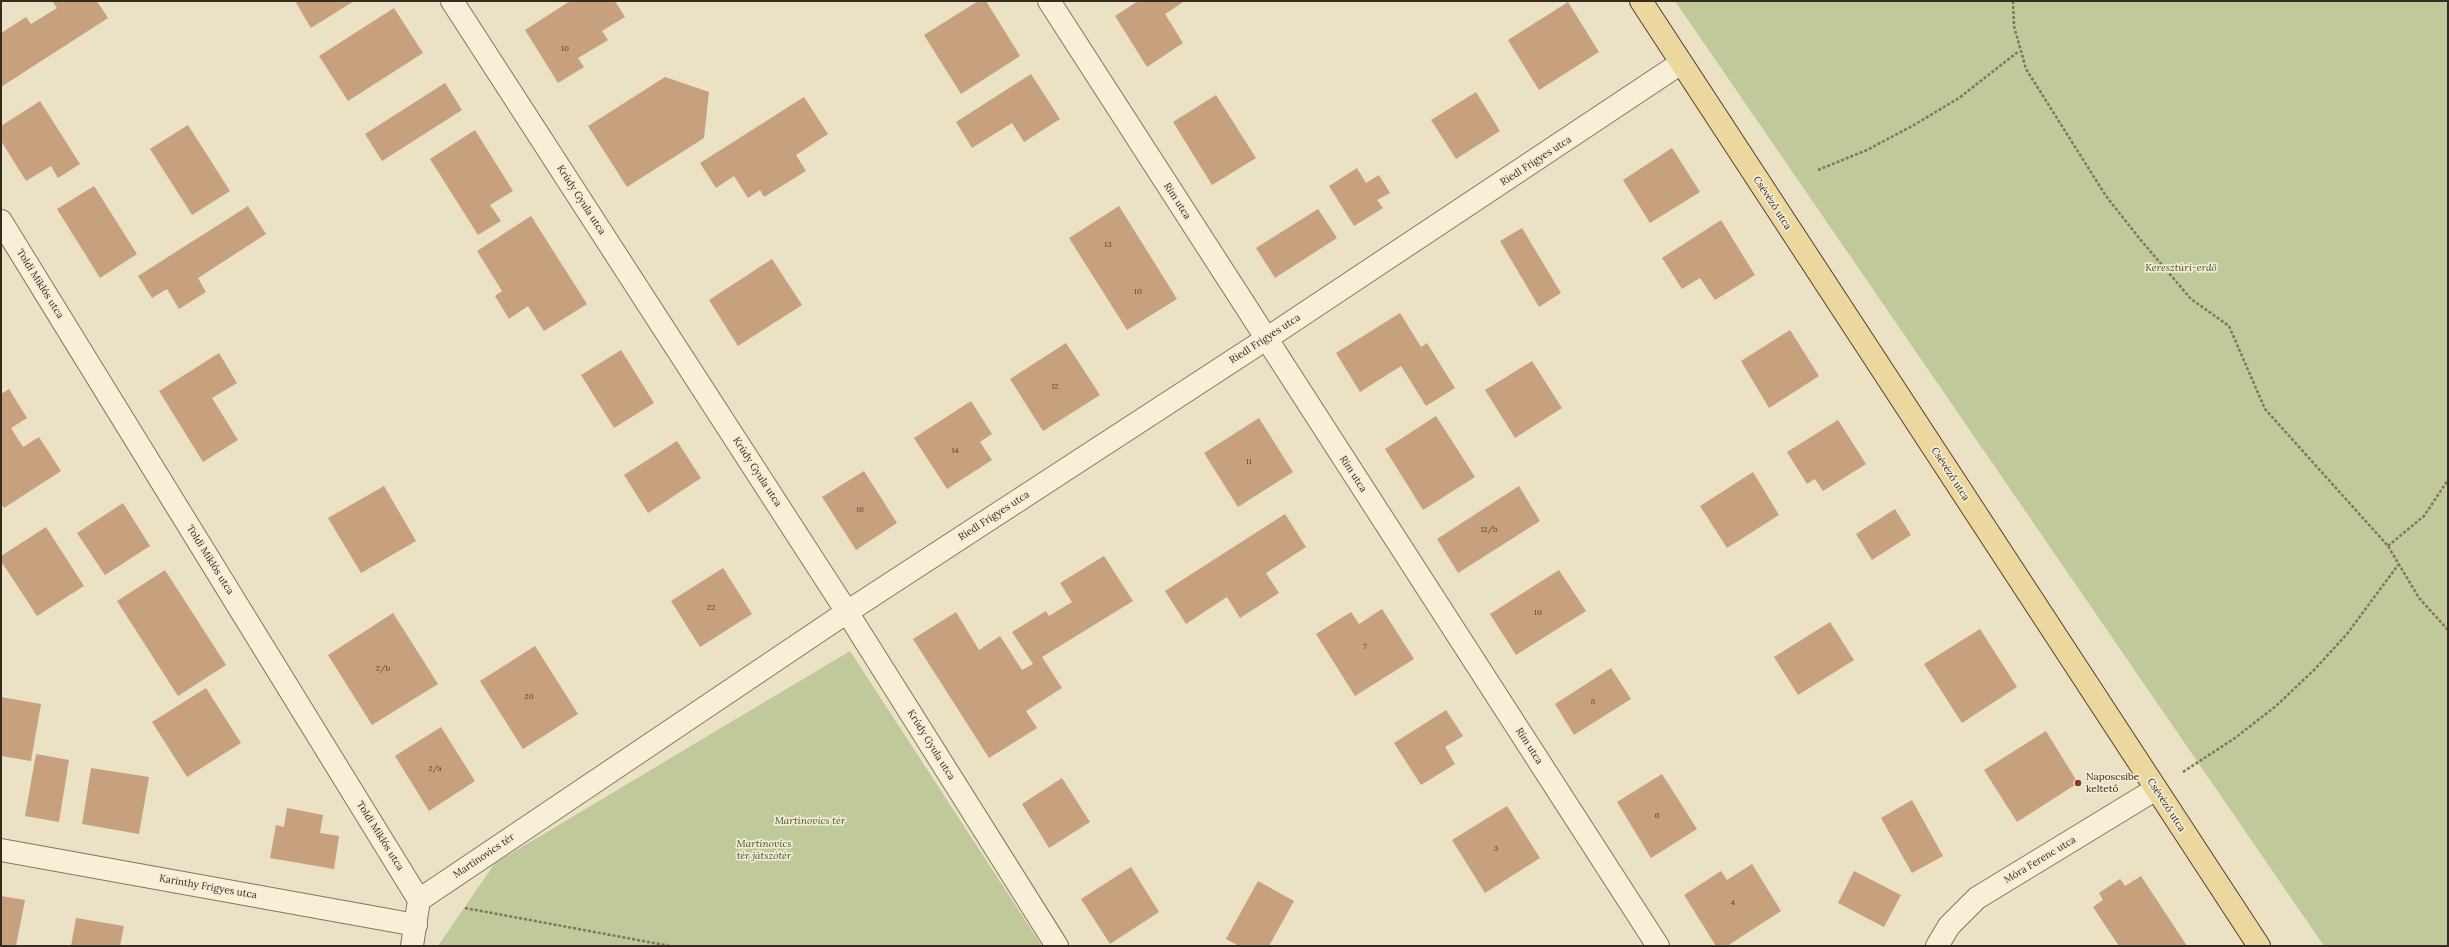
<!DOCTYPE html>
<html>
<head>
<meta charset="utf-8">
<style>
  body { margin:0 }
  #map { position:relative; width:2449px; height:947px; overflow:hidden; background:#ebe2c5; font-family:Lora,serif }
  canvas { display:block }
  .frame { position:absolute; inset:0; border:2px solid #362b1f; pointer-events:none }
</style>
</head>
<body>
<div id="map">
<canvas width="2449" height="947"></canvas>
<div class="frame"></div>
</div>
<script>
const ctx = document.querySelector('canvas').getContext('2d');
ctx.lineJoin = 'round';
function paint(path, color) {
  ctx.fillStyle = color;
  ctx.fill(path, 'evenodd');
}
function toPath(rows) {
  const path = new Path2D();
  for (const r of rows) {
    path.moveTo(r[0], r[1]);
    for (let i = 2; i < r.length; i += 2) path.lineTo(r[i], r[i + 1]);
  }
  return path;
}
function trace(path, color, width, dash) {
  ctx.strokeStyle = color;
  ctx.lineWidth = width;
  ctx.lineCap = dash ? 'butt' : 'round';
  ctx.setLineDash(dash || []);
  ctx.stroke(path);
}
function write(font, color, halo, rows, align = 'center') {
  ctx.font = font + ' Lora,serif';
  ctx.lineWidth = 3.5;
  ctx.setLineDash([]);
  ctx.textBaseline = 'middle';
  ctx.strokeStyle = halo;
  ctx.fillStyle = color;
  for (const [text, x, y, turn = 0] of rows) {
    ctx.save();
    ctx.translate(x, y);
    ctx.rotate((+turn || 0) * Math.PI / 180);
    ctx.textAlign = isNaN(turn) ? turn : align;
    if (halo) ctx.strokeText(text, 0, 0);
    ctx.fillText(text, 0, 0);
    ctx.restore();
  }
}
paint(toPath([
  [1675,1,2448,1,2448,946,2324,946],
  [850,651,1042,946,438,946,495,863]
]), '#c0c999');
paint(toPath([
  [52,1,97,1,108,18,1,87,1,33,26,17,31,24,57,8],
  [295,1,354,1,311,28],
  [570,1,615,1,625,17,602,31,608,40,578,58,584,67,558,83,525,30],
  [978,1,986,1,1020,56,961,94,924,35],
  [1138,1,1185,1,1165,14,1183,43,1147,67,1115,16],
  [1568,2,1599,52,1539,90,1508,40],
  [394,8,423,53,348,101,319,56],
  [1031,74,1060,119,1024,142,1012,123,972,148,956,122],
  [665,77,709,92,704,138,627,187,588,126],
  [445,83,462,110,382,161,365,134],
  [1476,92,1500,131,1456,159,1431,120],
  [1216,95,1256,158,1212,185,1173,122],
  [804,97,828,134,796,155,806,171,764,197,760,190,748,198,734,176,716,188,700,163],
  [40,101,80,164,58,178,51,166,26,181,1,141,1,126],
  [188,125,230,191,192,215,150,149],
  [475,130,513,191,490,205,501,221,478,235,430,159],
  [1672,148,1700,192,1650,223,1623,180],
  [1357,168,1366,183,1379,175,1390,193,1377,200,1383,208,1354,226,1329,186],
  [94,186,137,254,100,278,57,209],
  [248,206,266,234,198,278,206,292,179,309,167,289,152,298,138,276],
  [1119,206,1177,299,1127,330,1069,238],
  [1318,209,1337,238,1275,278,1256,248],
  [531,216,587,304,544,331,528,306,509,319,495,296,502,291,477,251],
  [1721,220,1755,275,1715,300,1700,278,1682,289,1662,258],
  [1522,228,1561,293,1539,307,1500,241],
  [772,259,802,305,738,346,709,300],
  [1400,313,1421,347,1427,343,1455,388,1426,406,1401,366,1360,392,1336,353],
  [1790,330,1819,376,1769,408,1741,361],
  [1066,343,1100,395,1043,431,1010,379],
  [621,350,654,403,614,428,581,375],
  [219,353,237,383,212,398,238,440,203,462,159,391],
  [1532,361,1562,408,1515,438,1485,390],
  [9,389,27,418,11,428,23,447,39,437,61,471,4,508,1,504,1,394],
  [971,401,992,434,980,442,992,460,947,489,914,438],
  [1436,416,1475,477,1423,510,1385,449],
  [1259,418,1293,472,1238,507,1204,453],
  [1838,420,1866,464,1823,491,1815,479,1807,484,1787,452],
  [677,441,701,478,648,513,624,475],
  [864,471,897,523,856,550,822,497],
  [1753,472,1779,515,1727,548,1700,506],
  [384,486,416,541,361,573,328,518],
  [1519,486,1540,521,1458,573,1437,539],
  [123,503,150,546,105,575,77,533],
  [1895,509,1911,535,1872,560,1856,534],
  [1285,514,1306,547,1266,573,1279,593,1240,618,1227,597,1186,624,1165,591],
  [46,527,84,586,37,616,1,561,1,556],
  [1104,556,1133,601,1042,657,1062,688,1026,711,1037,728,989,758,913,639,956,612,979,650,1000,636,1022,670,1033,664,1012,632,1046,611,1049,616,1072,602,1060,583],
  [723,568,752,614,700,647,671,601],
  [165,570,226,665,178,696,117,601],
  [1559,570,1586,611,1516,655,1490,614],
  [1382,609,1414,659,1355,696,1316,634,1351,612,1359,624],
  [393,613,438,684,372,725,328,655],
  [1830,622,1854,660,1798,695,1774,657],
  [1980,629,2017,687,1962,723,1924,664],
  [535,646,578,714,523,749,480,681],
  [1611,668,1631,699,1574,735,1555,704],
  [206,688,241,743,187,777,152,722],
  [1,697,41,704,31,761,1,756],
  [1446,710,1463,736,1445,747,1455,764,1421,785,1394,743],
  [441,727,475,781,429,811,395,756],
  [2046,731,2078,783,2017,822,1984,770],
  [36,754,69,760,59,822,25,816],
  [91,768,149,777,139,834,82,824],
  [1662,774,1697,829,1651,858,1617,802],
  [1062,778,1090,822,1049,848,1022,804],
  [1912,800,1943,856,1912,873,1881,818],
  [1507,806,1540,858,1485,893,1452,840],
  [287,808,323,815,320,833,339,836,334,869,270,858,276,825,284,827],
  [1752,864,1781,911,1727,946,1716,946,1684,895,1721,871,1727,880],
  [1131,867,1159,912,1110,944,1081,899],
  [1854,871,1901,895,1884,927,1838,903],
  [2141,876,2187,946,2119,946,2093,907,2103,900,2099,893,2120,879,2125,886],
  [1258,881,1294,901,1269,946,1239,946,1226,939],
  [1,896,25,900,16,946,1,946],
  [76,918,124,926,120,946,71,946]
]), '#c7a07d');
const minor = toPath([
  [452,1,847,612,1057,946],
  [1049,1,1658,946],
  [1,221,419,900],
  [1,850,416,925],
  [412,946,419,900,847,612,1266,339,1681,63],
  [1937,946,1949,926,1977,898,2156,789]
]);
const major = toPath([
  [1641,1,2259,946]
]);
trace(minor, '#85745c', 24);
trace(major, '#534230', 24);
trace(toPath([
  [2013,1,2014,26,2026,69,2106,196,2139,238,2191,299,2229,326,2265,409,2388,546,2419,598,2448,630],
  [1818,170,1867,150,1914,125,1959,98,2019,51],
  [2388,546,2424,516,2448,480],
  [2183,772,2235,738,2276,706,2314,670,2347,634,2398,565],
  [465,908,670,946]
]), '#85745c', 2.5, [3, 2]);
trace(minor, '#f7efd7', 22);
trace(major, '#ecd89f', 22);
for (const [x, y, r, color] of [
  [2078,783,4,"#903530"]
]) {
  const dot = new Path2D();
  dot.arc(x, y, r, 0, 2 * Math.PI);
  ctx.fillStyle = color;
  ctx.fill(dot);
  trace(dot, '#f3ecd4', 1.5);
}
write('8px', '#5a4836', null, [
  ["10",565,49],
  ["13",1108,245],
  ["10",1138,292],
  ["12",1055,387],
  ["14",955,451],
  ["11",1249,462],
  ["16",860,510],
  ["12/b",1489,530],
  ["22",711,608],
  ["10",1538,613],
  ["7",1365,647],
  ["2/b",383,669],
  ["20",529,697],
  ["8",1593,702],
  ["2/a",435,769],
  ["6",1657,816],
  ["3",1496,849],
  ["4",1733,903]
]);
write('10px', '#362b1f', '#f3ecd4', [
  ["Riedl Frigyes utca",1536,161,-33],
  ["Krúdy Gyula utca",581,200,57],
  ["Rím utca",1177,201,57],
  ["Csévéző utca",1772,203,57],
  ["Toldi Miklós utca",40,284,58],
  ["Riedl Frigyes utca",1265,339,-33],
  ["Krúdy Gyula utca",757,472,57],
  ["Rím utca",1353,474,57],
  ["Csévéző utca",1950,474,57],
  ["Riedl Frigyes utca",994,516,-33],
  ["Toldi Miklós utca",210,560,58],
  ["Krúdy Gyula utca",931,745,58],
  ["Rím utca",1529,746,57],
  ["Csévéző utca",2166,805,57],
  ["Toldi Miklós utca",380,836,58],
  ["Martinovics tér",484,856,-34],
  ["Móra Ferenc utca",2040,860,-31],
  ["Karinthy Frigyes utca",208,887,10]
]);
write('italic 10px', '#445127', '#f3ecd4', [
  ["Keresztúri-erdő",2181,268],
  ["Martinovics tér",810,821],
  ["Martinovics",764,844],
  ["tér játszótér",764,856]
]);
write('10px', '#362b1f', '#f3ecd4', [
  ["Naposcsibe",2086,777],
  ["keltető",2086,789]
], 'left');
</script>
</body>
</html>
